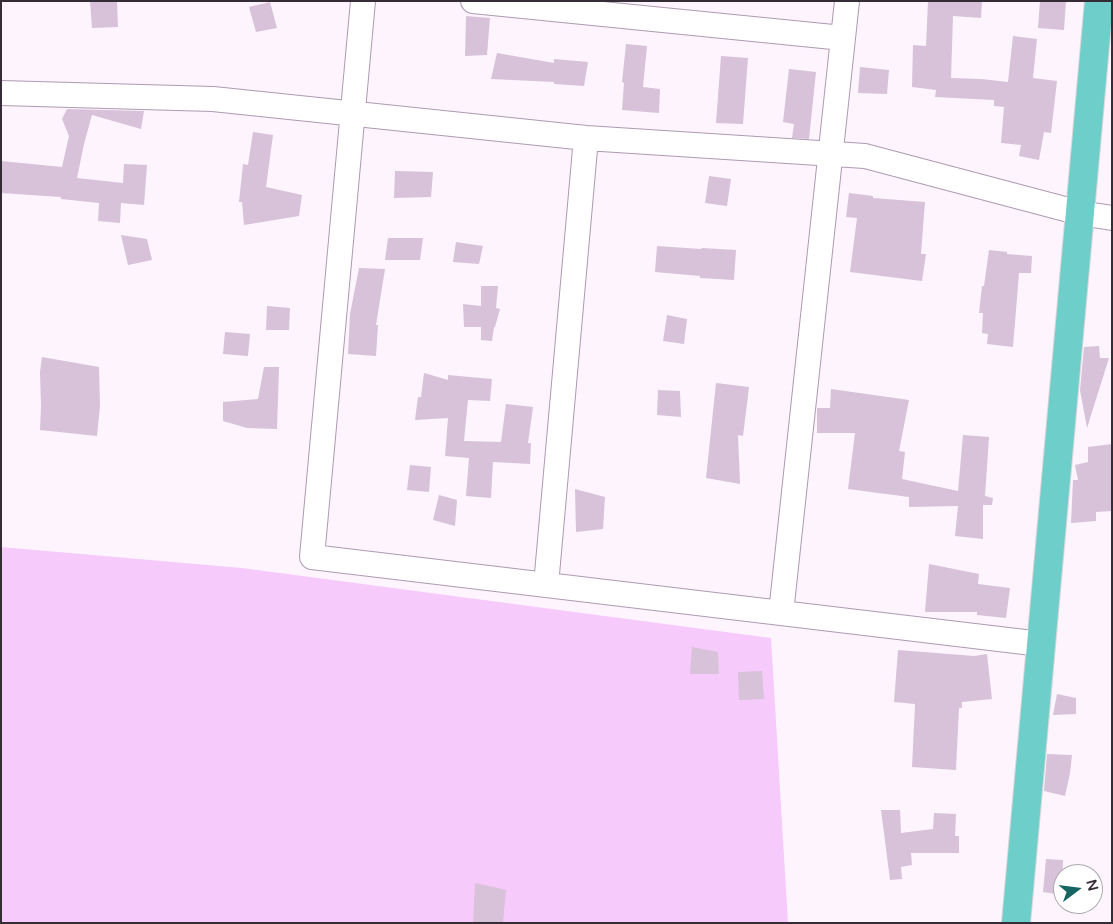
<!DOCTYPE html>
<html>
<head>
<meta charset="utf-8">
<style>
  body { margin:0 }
  #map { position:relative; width:1113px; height:924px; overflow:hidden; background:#fdf4fe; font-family:"Varela Round",sans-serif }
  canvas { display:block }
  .frame { position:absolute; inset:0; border:2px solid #352d36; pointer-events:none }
  .north { position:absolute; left:1053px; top:864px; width:50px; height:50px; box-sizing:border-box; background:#fff; border:1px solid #aeabaf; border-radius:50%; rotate:75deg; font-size:14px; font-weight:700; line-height:20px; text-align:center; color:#352d36 }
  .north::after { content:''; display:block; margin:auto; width:18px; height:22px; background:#176562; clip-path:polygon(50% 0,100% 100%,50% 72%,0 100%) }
</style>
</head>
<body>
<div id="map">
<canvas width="1113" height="924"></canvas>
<div class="frame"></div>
<div class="north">N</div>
</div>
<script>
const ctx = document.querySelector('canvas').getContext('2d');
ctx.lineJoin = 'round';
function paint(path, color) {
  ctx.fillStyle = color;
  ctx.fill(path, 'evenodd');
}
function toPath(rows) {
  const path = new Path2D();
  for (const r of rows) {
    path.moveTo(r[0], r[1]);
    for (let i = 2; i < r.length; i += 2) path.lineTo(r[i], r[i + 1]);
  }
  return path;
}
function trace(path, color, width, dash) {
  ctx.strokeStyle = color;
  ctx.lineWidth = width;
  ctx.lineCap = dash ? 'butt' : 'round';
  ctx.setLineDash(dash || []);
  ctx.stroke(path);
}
paint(toPath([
  [1,547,242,568,771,638,788,923,1,923]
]), '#f6cbfc');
paint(toPath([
  [90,1,117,1,118,27,92,28],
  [928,1,982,1,981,18,953,16,951,78,981,79,1008,82,1013,36,1037,39,1033,78,1057,81,1051,133,1044,132,1039,160,1019,156,1021,145,1001,143,1004,107,994,106,994,100,935,97,936,90,912,87,913,45,926,46],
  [1040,1,1066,1,1064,30,1038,28],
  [270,2,277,28,256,32,249,7],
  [466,16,490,18,487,55,465,56],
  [626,44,647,46,643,87,660,89,659,113,622,110,624,83,622,82],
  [497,53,554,63,554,59,588,62,584,86,554,84,554,82,491,79],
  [721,56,748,58,743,124,716,123],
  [860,67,889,70,887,94,858,93],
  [789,69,816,72,809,139,792,138,794,124,783,122],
  [67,109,144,111,141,129,92,115,84,144,77,178,123,183,124,164,147,165,144,205,121,203,120,223,98,221,99,203,61,199,61,197,1,193,1,161,62,167,69,136,62,119],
  [253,132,273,135,266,187,302,195,299,216,244,225,242,202,239,202,243,164,248,165],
  [395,171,433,172,431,197,394,198],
  [709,176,731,179,727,206,705,203],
  [849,193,873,196,873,198,925,202,921,254,926,254,922,281,850,272,857,218,846,217],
  [121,235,147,239,152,260,128,265],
  [388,238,423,238,420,260,385,260],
  [456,242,483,246,479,264,453,262],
  [657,246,701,249,702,248,736,250,734,280,700,278,700,276,655,272],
  [989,250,1007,252,1007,254,1032,256,1031,273,1019,273,1013,347,987,344,988,334,982,333,983,313,979,313,982,286,984,286],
  [359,268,385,269,376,325,378,325,376,356,348,354,350,314],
  [481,286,498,286,496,308,500,309,495,327,494,327,492,341,481,340,481,327,464,327,463,304,481,306],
  [267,306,290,308,289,330,266,330],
  [667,315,687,319,684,344,663,341],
  [225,332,250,334,248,356,223,354],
  [1099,346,1100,358,1109,358,1087,428,1080,390,1084,347],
  [42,357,99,367,100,406,97,436,40,430,41,406,40,372],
  [264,367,279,367,277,429,247,428,223,421,223,402,258,399],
  [424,373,448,380,448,375,492,379,490,401,468,400,464,441,501,442,506,404,533,407,528,443,531,443,530,464,493,462,491,498,466,496,469,458,445,456,448,418,415,420,418,397,421,397],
  [716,383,749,387,743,436,738,435,740,484,706,478],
  [831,389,909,400,899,451,905,452,902,479,958,491,963,435,989,437,985,496,993,498,992,505,983,505,983,539,955,536,958,506,909,507,909,497,848,489,855,433,817,433,817,408,830,408],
  [658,390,680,391,681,417,657,415],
  [1112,444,1112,511,1096,512,1096,521,1071,523,1073,480,1078,480,1075,465,1088,462,1088,447],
  [410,465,431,467,429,492,407,490],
  [575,489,605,497,603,529,576,532],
  [439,495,457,500,455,526,433,520],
  [929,564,979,574,978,584,1010,588,1006,618,977,615,977,612,925,612],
  [692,647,718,652,719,674,690,674],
  [898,650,974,656,987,654,992,699,962,702,962,708,959,708,956,770,912,767,915,704,894,702],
  [762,671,764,699,739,700,738,672],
  [1057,694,1076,698,1076,714,1053,715],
  [1047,754,1072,755,1070,773,1065,796,1044,791],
  [881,810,900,810,901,833,933,829,934,813,956,814,955,836,959,836,959,853,911,853,912,865,901,867,902,879,890,880],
  [1046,859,1063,860,1062,895,1043,892],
  [475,883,506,890,503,923,473,923]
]), '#d7c2d9');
const minor = toPath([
  [363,1,312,557,1041,644],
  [473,1,843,38],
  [1,93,213,99,586,138,865,156,1080,213,1112,218],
  [546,585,586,138],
  [781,613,847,1]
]);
const trunk = toPath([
  [1016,923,1099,1]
]);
trace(minor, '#ae9ab1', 26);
trace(trunk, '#d7d5d7', 30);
trace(minor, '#fff', 24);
trace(trunk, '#6ececa', 28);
</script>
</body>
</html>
